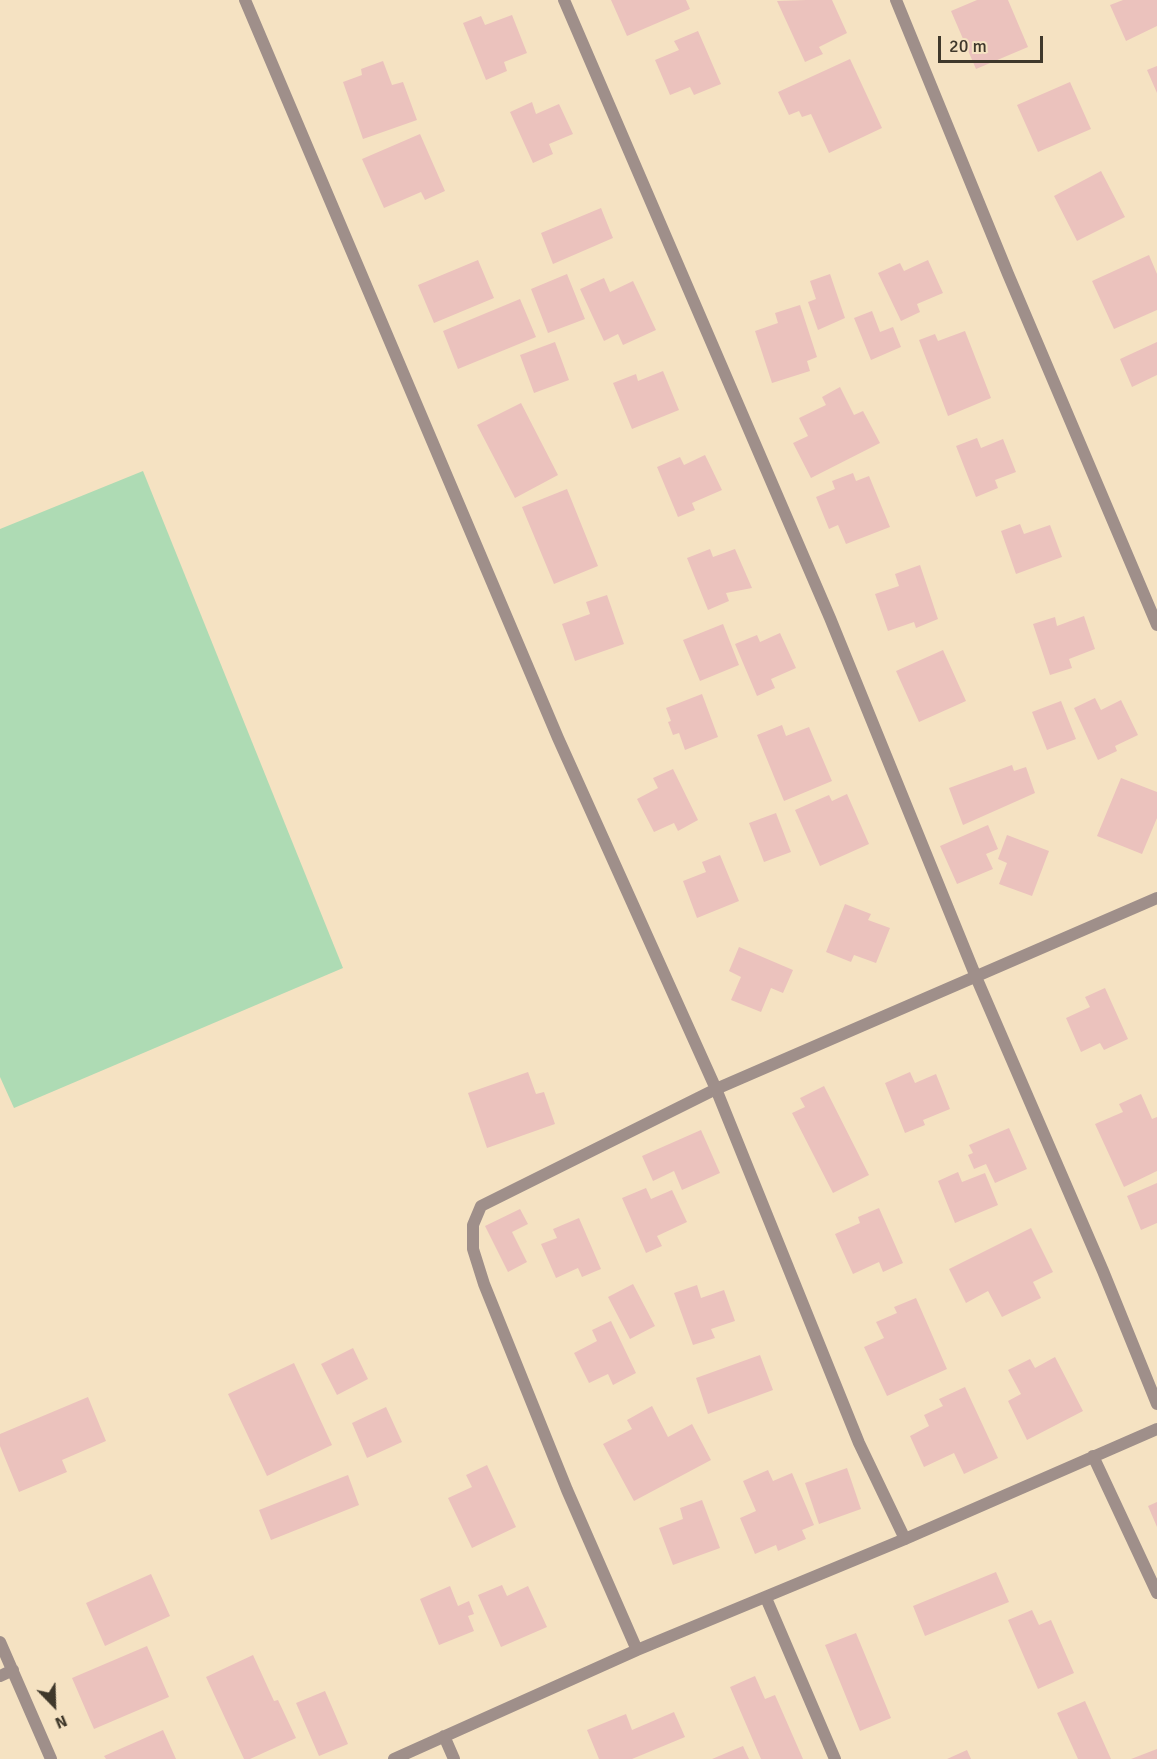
<!DOCTYPE html>
<html>
<head>
<meta charset="utf-8">
<style>
  body { margin:0 }
  #map { position:relative; width:1157px; height:1759px; overflow:hidden; background:#f5e2c2; font-family:Signika,sans-serif }
  canvas { display:block }
  .north { position:absolute; left:24px; top:1675px; width:60px; height:60px; -webkit-text-stroke:4px #f5e2c2; paint-order:stroke; rotate:157deg; font-size:16px; font-weight:700; line-height:24px; text-align:center; color:#3f382b }
  .north::after { content:''; display:block; margin:auto; width:21px; height:27px; background:#3f382b; clip-path:polygon(50% 0,100% 100%,50% 72%,0 100%) }
  .scale { position:absolute; left:938px; top:36px; width:105px; height:27px; box-sizing:border-box; border:3px solid #3f382b; border-top:0; padding-left:8px; font-size:18px; line-height:21px; white-space:nowrap; color:#3f382b; -webkit-text-stroke:4px #f5e2c2; paint-order:stroke }
</style>
</head>
<body>
<div id="map">
<canvas width="1157" height="1759"></canvas>
<div class="north">N</div>
<div class="scale">20 m</div>
</div>
<script>
const ctx = document.querySelector('canvas').getContext('2d');
ctx.lineJoin = 'round';
function paint(path, color) {
  ctx.fillStyle = color;
  ctx.fill(path, 'evenodd');
}
function toPath(rows) {
  const path = new Path2D();
  for (const r of rows) {
    path.moveTo(r[0], r[1]);
    for (let i = 2; i < r.length; i += 2) path.lineTo(r[i], r[i + 1]);
  }
  return path;
}
function trace(path, color, width, dash) {
  ctx.strokeStyle = color;
  ctx.lineWidth = width;
  ctx.lineCap = dash ? 'butt' : 'round';
  ctx.setLineDash(dash || []);
  ctx.stroke(path);
}
paint(toPath([
  [143,471,343,968,14,1108,0,1077,0,529]
]), '#aedbb4');
paint(toPath([
  [611,0,686,0,690,9,627,36],
  [806,0,832,0,847,33,819,47,823,54,805,62,777,1],
  [977,0,1008,0,1028,47,976,69,951,11],
  [1123,0,1157,0,1157,26,1126,41,1110,5],
  [512,15,527,53,504,62,507,71,486,80,463,23,481,16,485,25],
  [698,31,721,84,694,95,690,87,670,95,655,60,679,50,674,41],
  [850,59,882,128,829,153,811,114,802,117,799,111,789,115,778,92],
  [383,61,392,85,403,82,417,120,363,139,343,82,362,75,361,69],
  [1157,66,1157,93,1147,70],
  [1070,82,1091,129,1038,152,1017,105],
  [532,102,536,114,559,104,573,134,549,144,553,154,533,163,510,112],
  [420,134,445,191,425,200,421,192,384,208,362,159],
  [1101,171,1125,217,1077,241,1054,196],
  [601,208,613,238,553,264,541,233],
  [1149,255,1157,274,1157,310,1114,329,1092,281],
  [478,260,494,298,434,323,418,285],
  [928,260,943,293,917,304,920,312,901,321,878,273,900,263,904,271],
  [567,274,585,319,548,333,531,289],
  [830,274,845,318,818,330,808,302,816,299,810,281],
  [604,278,610,292,633,281,656,330,623,345,618,334,604,341,580,289],
  [520,299,536,337,458,369,443,331],
  [800,305,817,357,807,361,810,371,772,383,755,331,778,323,775,313],
  [872,311,880,332,893,327,901,347,871,360,854,318],
  [965,331,991,398,948,416,919,340,935,334,938,341],
  [555,342,569,380,534,393,520,355],
  [1157,342,1157,375,1132,387,1120,359],
  [663,371,679,410,632,429,613,383,636,374,638,381],
  [840,387,854,415,863,411,880,443,811,478,793,443,808,436,799,418,826,405,822,397],
  [521,403,558,475,515,498,477,425],
  [977,438,981,448,1003,439,1016,472,995,480,998,488,976,497,956,446],
  [705,455,722,490,692,503,695,510,678,517,657,467,680,457,684,465],
  [853,473,856,481,869,476,890,527,846,544,838,525,829,529,816,497,835,489,832,481],
  [567,489,598,566,554,584,522,507],
  [1020,524,1024,534,1050,525,1062,557,1016,574,1001,531],
  [710,549,713,557,735,549,752,588,726,593,729,601,708,610,687,558],
  [920,565,938,619,916,628,914,622,888,631,875,594,899,586,895,574],
  [607,595,624,644,575,661,562,624,590,614,586,602],
  [1084,616,1095,649,1069,659,1072,668,1050,675,1033,624,1055,617,1057,626],
  [723,624,739,665,700,681,683,640],
  [780,633,796,668,771,679,775,688,757,696,735,644,757,635,760,642],
  [943,650,966,701,919,722,896,671],
  [702,694,718,737,685,750,679,733,673,735,668,722,671,721,666,708],
  [1095,698,1101,710,1121,700,1138,735,1115,746,1117,751,1098,760,1074,708],
  [1061,701,1076,739,1047,750,1032,712],
  [782,725,786,736,809,727,832,781,784,801,757,735],
  [1012,765,1014,771,1026,767,1035,793,963,825,949,788],
  [673,769,698,820,678,831,674,823,654,832,637,799,658,788,653,778],
  [1121,778,1157,792,1157,818,1142,854,1097,836],
  [847,794,869,844,820,866,795,810,829,795,832,801],
  [776,813,791,852,764,862,749,823],
  [988,825,998,849,986,854,993,869,957,884,940,846],
  [1007,835,1049,851,1032,896,999,884,1007,863,998,859],
  [720,855,739,901,697,918,683,881,706,872,702,862],
  [845,904,871,914,868,920,890,928,876,963,854,955,851,962,826,952],
  [739,947,793,970,783,993,771,988,761,1012,731,1000,741,977,729,971],
  [1105,988,1128,1039,1104,1050,1100,1043,1081,1052,1066,1018,1090,1007,1085,997],
  [528,1072,536,1094,544,1092,555,1124,487,1148,468,1093],
  [910,1072,915,1083,936,1074,950,1109,923,1120,925,1125,905,1133,885,1083],
  [824,1086,869,1175,833,1193,792,1113,805,1107,800,1098],
  [1141,1094,1152,1119,1157,1117,1157,1171,1124,1187,1095,1124,1123,1112,1119,1104],
  [1009,1128,1027,1169,995,1183,986,1164,974,1169,968,1155,973,1153,969,1145],
  [701,1130,720,1173,682,1190,674,1171,653,1181,642,1156],
  [958,1172,962,1182,985,1173,998,1205,955,1223,938,1181],
  [1157,1183,1157,1223,1141,1230,1127,1196],
  [646,1188,651,1199,672,1190,687,1222,657,1236,662,1246,646,1253,622,1198],
  [879,1208,903,1263,883,1272,879,1262,853,1274,835,1234,860,1223,858,1217],
  [520,1209,528,1224,512,1232,527,1262,508,1272,485,1226],
  [579,1218,601,1269,582,1277,578,1268,556,1278,541,1244,557,1238,553,1229],
  [1031,1228,1053,1272,1033,1282,1041,1298,1002,1317,988,1291,966,1303,949,1269],
  [633,1284,655,1326,630,1339,608,1297],
  [697,1285,701,1298,724,1290,735,1321,711,1329,715,1338,693,1345,674,1293],
  [916,1298,947,1369,887,1396,864,1347,884,1338,876,1322,897,1313,894,1307],
  [611,1321,636,1373,613,1385,608,1374,589,1383,574,1353,597,1341,592,1330],
  [353,1348,368,1379,337,1395,321,1364],
  [760,1355,773,1390,708,1414,696,1378],
  [1055,1357,1083,1411,1027,1440,1008,1401,1021,1394,1008,1370,1030,1359,1035,1368],
  [294,1363,332,1445,267,1476,228,1394],
  [965,1387,998,1458,964,1474,954,1453,924,1467,910,1436,929,1426,924,1415,943,1406,939,1399],
  [88,1397,106,1441,62,1460,67,1472,19,1492,0,1446,0,1434],
  [652,1406,668,1437,692,1424,711,1460,634,1501,603,1444,632,1429,627,1420],
  [386,1407,402,1442,367,1458,352,1423],
  [487,1465,516,1527,472,1548,448,1498,472,1487,466,1475],
  [847,1468,861,1509,819,1524,805,1483],
  [768,1470,773,1481,792,1473,814,1525,802,1530,806,1539,778,1551,776,1545,755,1554,740,1518,756,1511,743,1481],
  [348,1475,359,1505,271,1540,259,1510],
  [702,1500,720,1548,673,1565,659,1528,683,1519,680,1508],
  [1157,1502,1157,1527,1148,1506],
  [996,1572,1009,1602,925,1636,913,1606],
  [151,1574,170,1616,105,1646,86,1603],
  [502,1585,507,1596,528,1586,547,1627,501,1647,478,1595],
  [450,1586,458,1606,469,1601,474,1614,468,1616,474,1631,439,1645,420,1599],
  [1032,1610,1039,1625,1051,1620,1074,1673,1038,1689,1008,1620],
  [856,1633,891,1718,860,1731,825,1645],
  [147,1646,169,1697,94,1729,72,1678],
  [253,1655,274,1701,278,1700,296,1738,250,1759,244,1759,206,1677],
  [755,1676,765,1699,775,1695,803,1759,761,1759,730,1687],
  [325,1691,348,1744,319,1756,296,1703],
  [1085,1701,1111,1759,1078,1759,1057,1713],
  [674,1712,685,1737,632,1759,599,1759,587,1730,626,1714,632,1730],
  [163,1730,176,1759,106,1759,104,1756],
  [743,1746,749,1759,712,1759],
  [1157,1749,1157,1759,1131,1759],
  [967,1750,971,1759,947,1759]
]), '#ebc2bd');
trace(toPath([
  [245,0,558,738,716,1089,859,1443,905,1539],
  [564,0,830,618,976,977,1103,1271,1157,1404],
  [1093,1456,1157,1593],
  [766,1598,835,1759],
  [0,1642,51,1759],
  [637,1650,567,1490,484,1284,473,1249,473,1225,481,1206,716,1089,1157,898],
  [0,1676,13,1670],
  [444,1736,454,1759],
  [394,1759,637,1650,905,1539,1157,1429]
]), '#9f8f8a', 12);
trace(toPath([
  [896,0,1008,274,1157,625]
]), '#9f8f8a', 12);
</script>
</body>
</html>
